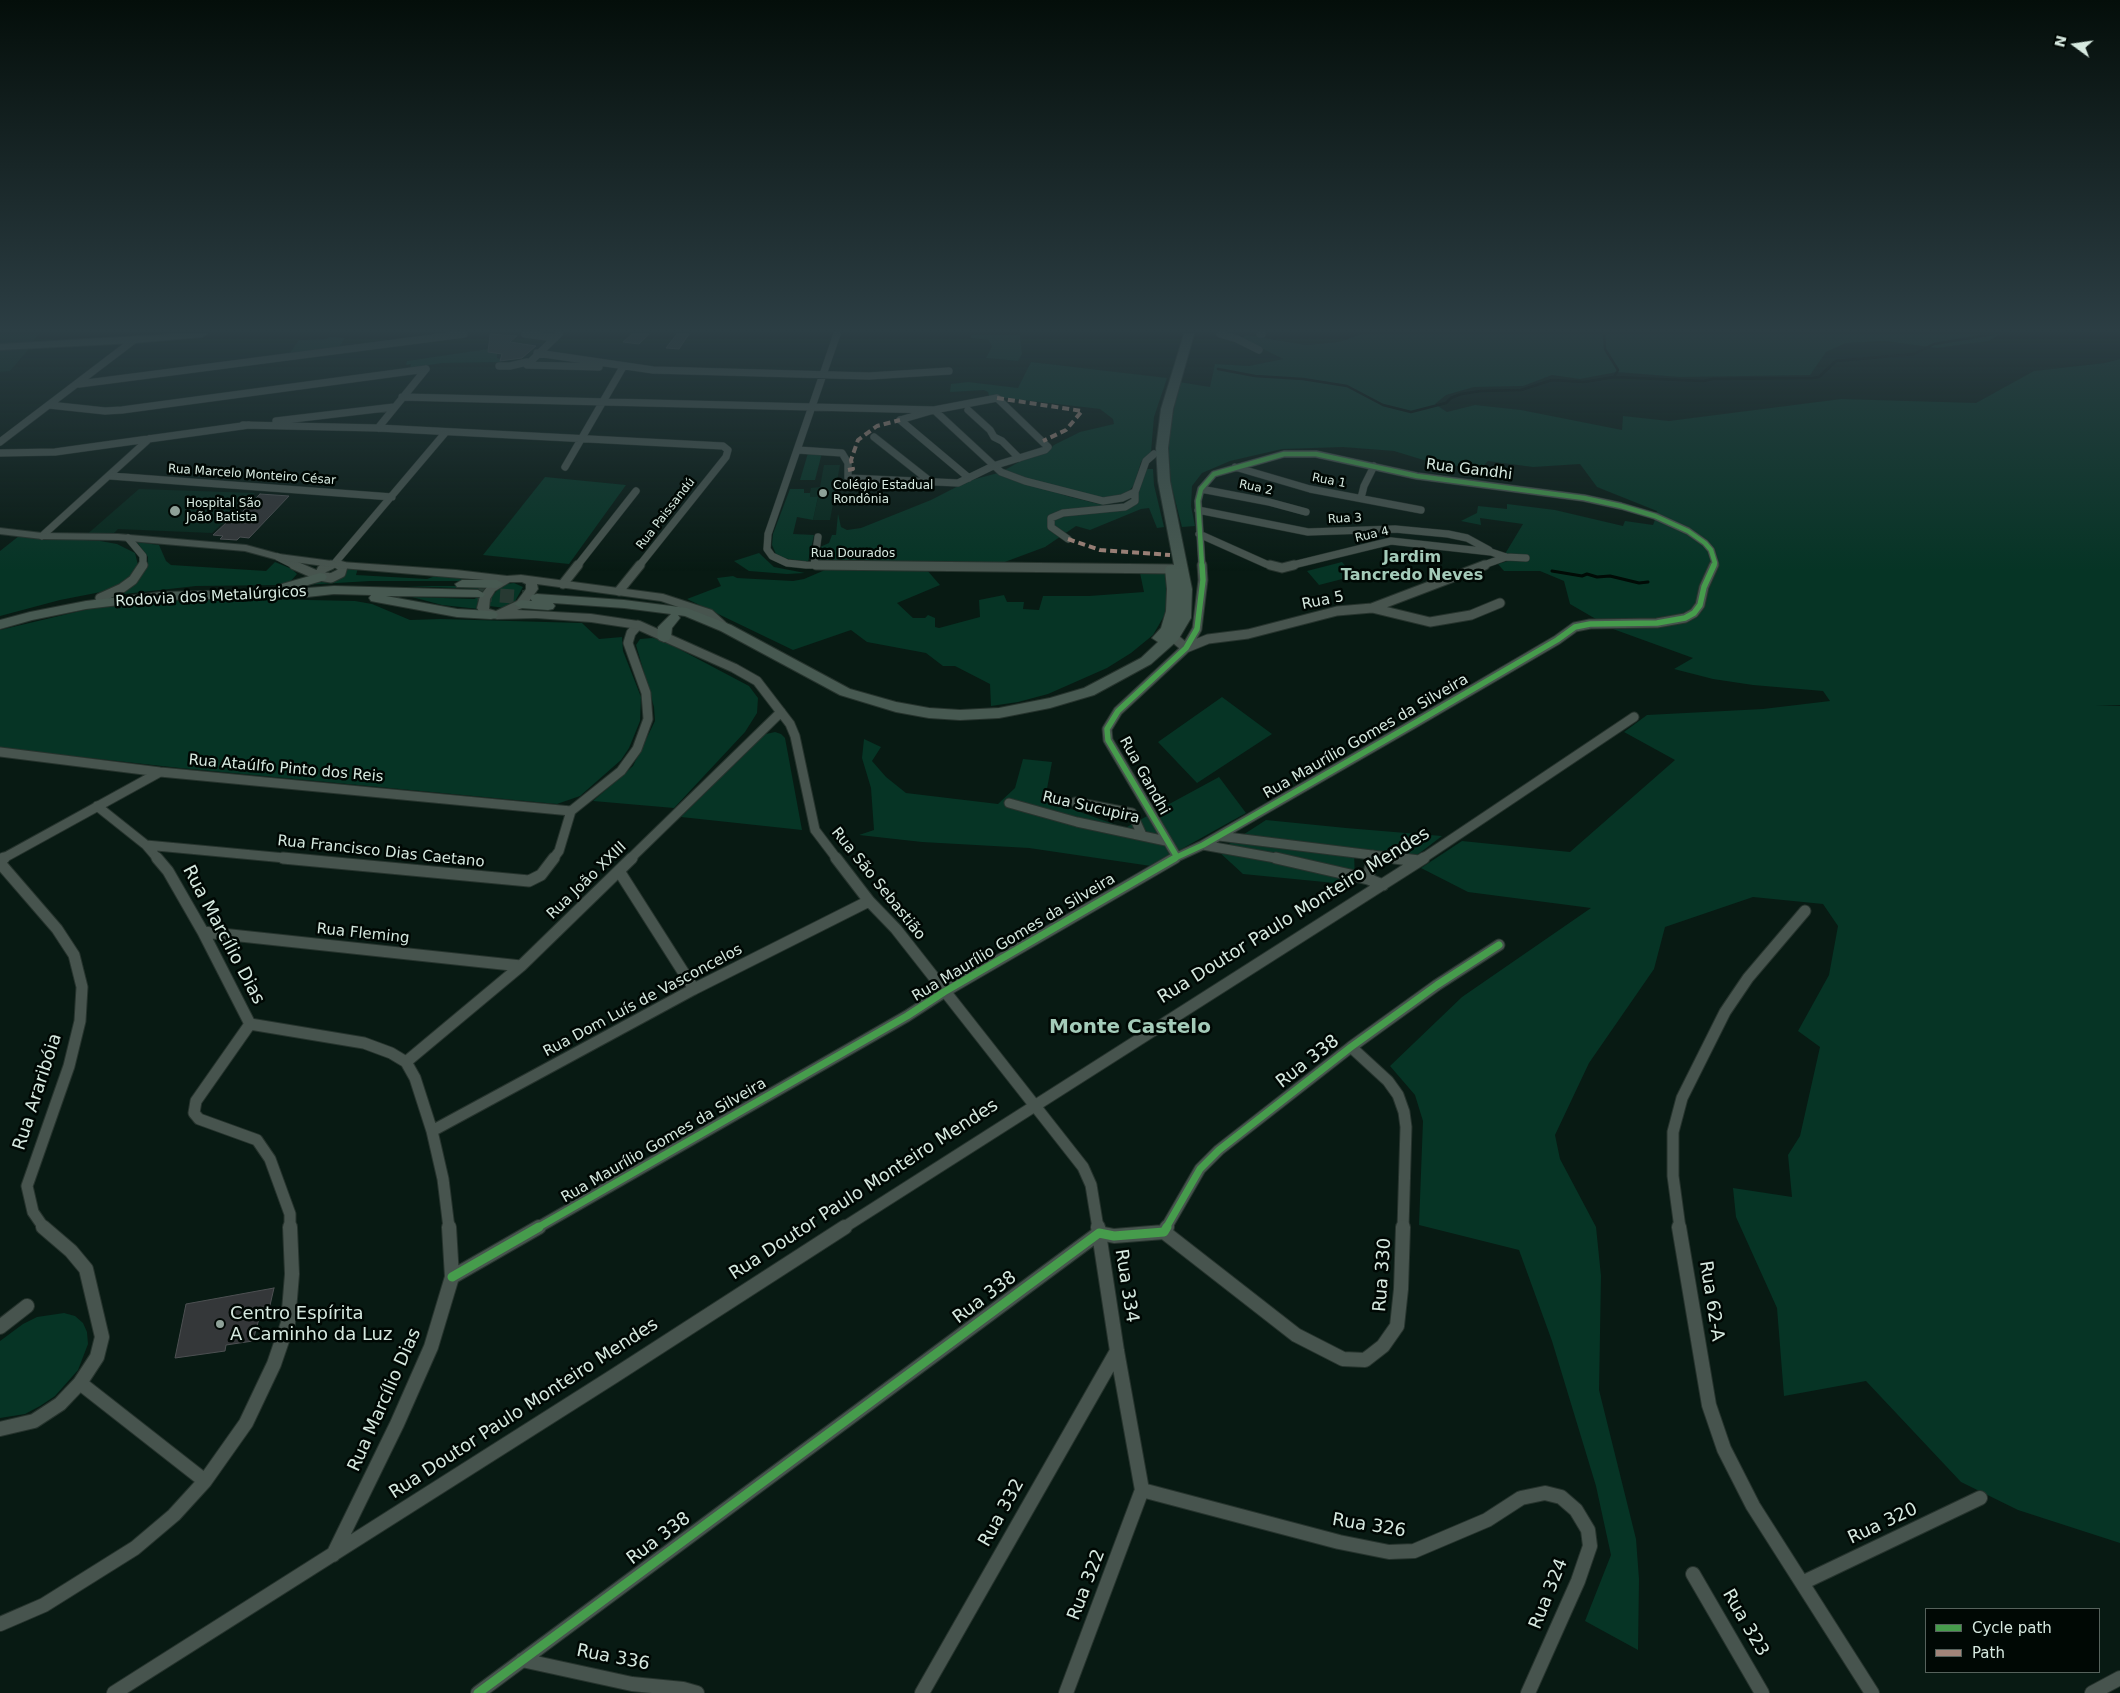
<!DOCTYPE html>
<html>
<head>
<meta charset="utf-8">
<style>
  body { margin:0 }
  #map { position:relative; width:2120px; height:1693px; overflow:hidden; background:#081a13; font-family:"DejaVu Sans",sans-serif }
  canvas { display:block }
  .legend { position:absolute; left:1925px; top:1608px; width:175px; height:65px; box-sizing:border-box; background:#000804; border:1px solid #56625c; margin:0; padding:6px 9px; list-style:none; font-size:15px; color:#d6e9e0 }
  .legend li { display:flex; align-items:center; gap:10px; height:25px }
  .legend b { width:25px; border:1px solid #56625c }
  .north { position:absolute; left:2050px; top:20px; width:50px; height:50px; -webkit-text-stroke:4px #000804; paint-order:stroke; rotate:284deg; font-size:14px; font-weight:700; line-height:20px; text-align:center; color:#d6e9e0 }
  .north::after { content:''; display:block; margin:auto; width:18px; height:22px; background:#d6e9e0; clip-path:polygon(50% 0,100% 100%,50% 72%,0 100%) }
</style>
</head>
<body>
<div id="map">
<canvas width="2120" height="1693"></canvas>
<ul class="legend">
<li><b style="height:6px;background:#469c4c"></b>Cycle path</li>
<li><b style="height:6px;background:#a18479"></b>Path</li>
</ul>
<div class="north">N</div>
</div>
<script>
const ctx = document.querySelector('canvas').getContext('2d');
ctx.lineJoin = 'round';
function paint(path, color) {
  ctx.fillStyle = color;
  ctx.fill(path, 'evenodd');
}
function toPath(rows) {
  const path = new Path2D();
  for (const r of rows) {
    path.moveTo(r[0], r[1]);
    for (let i = 2; i < r.length; i += 2) path.lineTo(r[i], r[i + 1]);
  }
  return path;
}
function trace(path, color, width, dash) {
  ctx.strokeStyle = color;
  ctx.lineWidth = width;
  ctx.lineCap = dash ? 'butt' : 'round';
  ctx.setLineDash(dash || []);
  ctx.stroke(path);
}
function write(font, color, halo, rows, align = 'center') {
  ctx.font = font + ' "DejaVu Sans",sans-serif';
  ctx.lineWidth = 5;
  ctx.setLineDash([]);
  ctx.textBaseline = 'middle';
  ctx.strokeStyle = halo;
  ctx.fillStyle = color;
  for (const [text, x, y, turn = 0] of rows) {
    ctx.save();
    ctx.translate(x, y);
    ctx.rotate((+turn || 0) * Math.PI / 180);
    ctx.textAlign = isNaN(turn) ? turn : align;
    if (halo) ctx.strokeText(text, 0, 0);
    ctx.fillText(text, 0, 0);
    ctx.restore();
  }
}
paint(toPath([
  [0,334,38,334,29,349,10,371,0,372],
  [824,465,840,465,830,520,813,520,818,497,809,497,811,488,820,487],
  [139,489,255,493,212,533,118,529,111,536,84,537]
]), '#07291d');
paint(toPath([
  [1362,334,2000,334,1989,341,1937,348,1885,341,1846,343,1826,352,1810,375,1680,377,1617,372,1580,379,1552,375,1523,386,1474,387,1446,395,1435,404,1447,412,1475,405,1521,410,1622,430,1623,416,1669,421,1841,399,1976,403,2034,371,2105,363,2120,359,2120,705,2096,706,2120,706,2120,1543,2018,1510,1961,1482,1866,1381,1784,1396,1777,1308,1736,1217,1733,1188,1792,1197,1788,1155,1800,1136,1820,1047,1798,1031,1829,975,1838,926,1823,904,1753,897,1665,927,1654,969,1589,1063,1555,1135,1560,1159,1596,1227,1601,1276,1599,1390,1636,1539,1639,1579,1638,1650,1585,1621,1611,1555,1596,1486,1552,1341,1519,1250,1419,1225,1423,1121,1415,1095,1390,1066,1462,997,1591,908,1468,892,1421,868,1462,841,1570,852,1675,760,1624,732,1647,715,1763,709,1830,701,1823,691,1753,685,1713,679,1674,669,1693,658,1613,629,1570,604,1564,581,1540,571,1504,571,1498,564,1508,561,1505,554,1523,524,1480,518,1481,525,1461,521,1477,513,1478,506,1507,509,1507,504,1555,510,1623,526,1625,521,1653,525,1655,520,1658,520,1657,511,1597,487,1580,464,1533,467,1488,461,1482,467,1440,465,1394,451,1343,447,1282,449,1230,461,1202,473,1192,486,1191,506,1195,526,1182,527,1171,484,1168,441,1179,382,1210,387,1215,364,1249,366,1283,359,1242,338,1246,335,1306,345,1339,342],
  [971,335,1020,335,1022,354,1018,361,986,358,992,346,988,340,971,338],
  [329,337,345,338,339,347,289,354,299,340,327,339],
  [488,349,489,352,497,353,497,358,501,359,500,362,442,363,410,368,411,364,406,365,407,361],
  [1031,362,1167,378,1154,417,1151,452,1141,462,1134,485,1129,491,1122,495,1104,498,1024,479,1003,471,1026,458,1048,451,1054,445,1080,432,1114,424,1113,419,1100,409,989,396,988,392,984,390,950,392,951,384,968,382,1018,388],
  [808,453,822,453,815,480,800,480],
  [1146,469,1153,469,1154,485,1164,527,1157,528,1149,508,1141,509,1090,530,1076,526,1045,547,1002,563,817,563,820,547,829,543,832,535,836,535,838,514,841,527,847,530,861,528,931,500,968,481,998,473,1067,496,1099,504,1113,505,1127,503,1138,494],
  [545,477,626,485,569,564,483,555],
  [790,489,804,489,804,493,810,493,810,497,818,497,813,520,797,517,793,534,814,535,808,562,782,558,776,554,772,545,773,534],
  [19,536,100,541,117,544,135,553,138,565,127,581,106,591,60,600,0,616,0,551],
  [137,542,159,545,166,561,171,565,266,571,275,562,292,569,297,574,290,582,282,585,196,586,115,595,136,580,147,568,148,557],
  [759,553,774,567,805,573,787,574,749,571,734,561],
  [1342,562,1354,576,1319,585,1307,571],
  [347,568,358,568,356,575,427,579,438,575,492,581,370,581,303,585],
  [926,569,940,585,897,603,913,618,925,618,928,615,935,618,935,627,939,628,980,617,979,600,1004,595,1007,602,1024,602,1023,609,1039,610,1043,596,1089,596,1144,592,1140,573,1166,572,1167,606,1164,616,1153,635,1131,653,1107,668,1048,694,1018,702,991,706,990,684,955,666,943,666,926,653,867,642,851,630,793,650,687,599,721,586,717,578,733,576,737,578,793,581,804,579,825,570],
  [514,583,523,587,514,603,505,608,489,606,489,600,499,588,505,584],
  [406,586,489,586,479,609,442,605,412,597,475,599,481,589],
  [213,598,355,601,372,604,410,620,440,619,582,623,599,639,622,637,623,651,641,697,640,721,629,748,621,760,580,796,557,804,180,768,0,748,0,630,97,607,170,599],
  [652,638,660,639,749,686,758,698,757,713,745,732,674,808,593,801,633,766,655,721,654,707,636,645,640,639],
  [1222,697,1272,734,1197,783,1158,742],
  [775,732,781,734,785,738,802,830,681,817,754,743,766,734],
  [864,739,881,747,872,761,886,777,906,793,998,804,1015,788,1023,759,1052,762,1046,794,1060,805,1125,828,1219,777,1246,813,1151,866,1029,848,922,842,859,835,874,830,871,788,862,758],
  [1266,820,1346,828,1442,836,1413,858,1354,849,1355,885,1243,874,1218,851],
  [64,1313,75,1316,83,1323,87,1332,88,1344,78,1370,55,1396,40,1406,25,1414,0,1418,0,1341,23,1324,37,1317]
]), '#063425');
trace(toPath([
  [1604,334,1605,349,1618,370,1614,377],
  [1218,369,1255,376,1303,379,1347,386,1383,405,1411,412,1446,403,1451,398,1461,394,1481,391,1521,390,1552,380,1584,382,1614,377,1703,381,1713,379,1813,378,1819,377,1836,361,1914,354,1934,344,1994,334]
]), '#010b06', 2.5);
trace(toPath([
  [1552,571,1582,576,1587,574,1597,577,1610,576,1639,583,1648,582]
]), '#010b06', 3);
const building = toPath([
  [490,334,517,336,510,342,536,346,522,358,500,361,502,354,488,352,490,334],
  [632,334,649,334,639,344,623,342,632,334],
  [677,334,689,334,679,349,666,348,677,334],
  [260,494,289,496,249,538,240,537,237,540,220,539,223,536,213,535,227,522,232,522,260,494],
  [274,1288,268,1314,260,1315,253,1341,226,1345,225,1351,175,1358,186,1304,274,1288]
]);
paint(building, '#343739');
trace(building, '#4d5052', 1);
trace(toPath([
  [478,594,537,598]
]), '#273932', 14, [14, 8]);
const minorFar3 = toPath([
  [525,334,555,338],
  [559,334,527,365,599,367],
  [837,334,768,534,767,549,772,556,787,563,806,565,931,566],
  [1220,334,1237,339,1259,350],
  [1260,334,1262,334],
  [537,353,653,370,869,376,949,371],
  [499,366,510,366,527,362],
  [79,384,464,334],
  [402,397,934,410,1001,472,1025,481,1103,501,1122,498,1135,492,1146,461,1154,454],
  [49,405,105,411,122,410,426,369],
  [968,410,990,430,994,437,1002,441,1019,458],
  [900,420,969,478],
  [276,421,394,407],
  [243,425,378,428,723,446,728,450,726,457,639,566],
  [378,428,426,369],
  [874,437,931,482],
  [0,442,134,340],
  [798,450,842,453,848,463,848,478,958,483,993,466,1045,450,1048,447,997,398,934,410,900,420],
  [0,453,55,452,249,425],
  [565,467,623,367],
  [1235,467,1310,489,1421,510],
  [111,476,392,497],
  [1201,489,1269,502,1306,512],
  [1361,498,1364,486,1374,466],
  [1198,510,1308,532,1395,529,1448,534,1467,538,1489,550],
  [1199,534,1266,564,1275,566],
  [42,536,149,439],
  [128,538,143,556,143,566],
  [1068,539,1051,527,1051,518,1063,513,1125,507,1135,501,1135,492],
  [278,557,296,566],
  [334,564,445,433],
  [814,565,818,537],
  [328,566,334,564,343,566],
  [577,566,636,491],
  [1202,566,1198,501,1201,489,1214,474,1284,454,1316,454,1417,476,1584,498,1621,506,1655,516,1688,531,1705,543,1711,550,1715,563,1713,566],
  [1289,566,1391,541,1491,552,1506,557,1526,558],
  [1481,566,1506,557]
]);
const minorFar2 = toPath([
  [294,565,319,576],
  [331,565,322,569,319,576,331,578,341,573,343,566,339,565],
  [816,565,1172,569],
  [1270,565,1282,568,1294,565],
  [563,584,578,565],
  [619,591,640,565],
  [100,598,122,588,133,580,143,565],
  [1372,608,1430,622,1471,615,1500,603],
  [1173,637,1186,648,1208,639,1248,634,1337,611,1372,608,1485,565],
  [0,752,160,772,571,811],
  [1075,802,1132,813,1142,835],
  [1009,803,1077,822,1166,841],
  [97,806,146,845,158,859],
  [571,811,621,771,637,749,648,719,646,693,628,643,631,633,638,625,734,668,757,681,790,724,795,736,815,830,837,859],
  [1219,836,1404,859],
  [146,845,296,859],
  [1203,845,1281,859],
  [1177,857,1108,740,1107,729,1118,711,1186,648,1197,629,1203,580,1202,565],
  [1177,857,1203,845,1415,723,1557,640,1575,627,1590,624,1657,623,1685,618,1694,613,1700,605,1704,587,1714,565],
  [2,859,160,772],
  [553,859,559,851,571,811],
  [630,859,781,712],
  [1173,859,1177,857],
  [1372,859,1373,855],
  [1422,859,1634,717]
]);
const minorFar1 = toPath([
  [157,858,168,871,203,932,250,1024],
  [283,858,529,881,541,875,554,858],
  [836,858,869,901,896,929,1083,1167,1091,1185,1098,1228],
  [1276,858,1368,879,1383,885],
  [1394,858,1419,861],
  [0,860,4,858],
  [0,863,57,929,74,955,82,987,80,1021,69,1066,27,1186,33,1212,44,1228],
  [619,871,694,989],
  [1368,879,1372,858],
  [203,932,521,966],
  [250,1024,364,1043,391,1053,406,1062,415,1078,432,1131,443,1179,449,1228],
  [250,1024,196,1101,194,1113,199,1119,257,1140,270,1159,290,1214,290,1228],
  [1351,1047,1388,1081,1398,1095,1404,1112,1406,1127,1403,1228],
  [406,1062,521,966,632,858],
  [432,1131,694,989,869,901],
  [537,1228,907,1016,944,992,1175,858],
  [843,1228,1424,858],
  [1166,1228,1200,1169,1219,1150,1351,1047,1437,985,1499,945],
  [1680,1228,1673,1176,1673,1132,1682,1098,1725,1012,1748,978,1805,911]
]);
const minor = toPath([
  [1098,1227,1117,1351,1142,1490],
  [1679,1227,1709,1405,1724,1449,1753,1506,1872,1693],
  [1164,1232,1296,1335,1343,1359,1365,1360,1383,1346,1397,1326,1401,1289,1403,1227],
  [452,1277,539,1227],
  [0,1327,27,1306],
  [80,1383,205,1481],
  [0,1429,34,1421,60,1404,80,1383,97,1357,102,1337,86,1269,71,1251,43,1227],
  [1142,1490,1339,1542,1389,1552,1414,1551,1487,1520,1521,1498,1545,1493,1561,1497,1576,1510,1588,1530,1590,1546,1578,1581,1528,1693],
  [333,1555,397,1424,431,1347,452,1277,449,1227],
  [1693,1574,1762,1693],
  [1802,1583,1980,1498],
  [0,1624,44,1605,135,1548,174,1515,205,1481,246,1423,274,1364,288,1323,292,1274,290,1227],
  [522,1660,632,1684,683,1689,697,1693],
  [114,1693,614,1376,845,1227],
  [478,1693,1099,1233,1114,1236,1164,1232,1167,1227],
  [922,1693,1117,1351],
  [1066,1693,1142,1490],
  [2092,1693,2120,1678]
]);
const tertiary = toPath([
  [0,528,42,533,118,534,246,545,279,554,332,561,337,563,341,562,456,570,507,576,521,575,663,594,712,610,732,628,726,632,722,631,704,616,661,601,537,584,538,589,525,607,517,610,591,614,638,621,644,625,638,629,591,622,536,618,497,619,481,615,477,608,480,596,487,587,496,581,341,568,336,566,332,567,278,560,245,551,118,540,42,539,0,534,0,528],
  [510,582,522,582,526,584,526,589,517,601,496,611,489,609,490,599,495,591,510,582]
]);
const secondary = toPath([
  [175,334,207,334,202,337,134,343,0,350,0,344,175,334]
]);
const primary = toPath([
  [1184,334,1194,334,1173,409,1168,448,1170,481,1192,589,1191,618,1178,640,1151,664,1094,695,1050,708,999,718,960,720,929,718,896,712,840,695,721,631,685,616,678,615,680,618,672,628,671,637,669,640,664,642,659,640,657,637,658,627,671,614,624,608,553,603,555,606,553,609,548,610,521,608,514,604,521,600,532,601,530,598,532,595,537,594,624,600,687,608,731,625,850,689,896,702,929,708,960,710,999,708,1050,698,1084,688,1141,658,1158,642,1152,638,1161,628,1166,611,1167,589,1165,569,1167,566,1174,565,1158,481,1156,448,1161,409,1184,334],
  [320,573,325,574,327,577,325,580,294,589,334,586,478,590,485,594,483,597,386,596,457,609,491,611,496,612,498,615,496,618,491,619,457,617,376,602,371,601,369,598,371,595,334,594,307,597,161,600,86,609,32,620,0,629,0,620,30,612,86,601,161,592,282,589,280,587,282,584,320,573],
  [462,580,497,580,504,584,497,588,457,587,455,584,462,580]
]);
trace(minorFar3, '#26332d', 8);
trace(minorFar2, '#26332d', 11);
trace(minorFar1, '#26332d', 13);
trace(minor, '#26332d', 16);
trace(tertiary, '#26332d', 2);
trace(secondary, '#26332d', 2);
trace(primary, '#26332d', 2);
trace(minorFar3, '#47544e', 7);
trace(minorFar2, '#47544e', 9);
trace(minorFar1, '#47544e', 11);
trace(minor, '#47544e', 14);
paint(tertiary, '#47544e');
paint(secondary, '#4c5c55');
paint(primary, '#475951');
trace(toPath([
  [997,398,1082,411,1066,430,1043,441],
  [848,470,853,469,851,460,858,440,877,426,900,420],
  [1068,539,1100,550,1170,555]
]), '#a18479', 4, [7, 4]);
trace(toPath([
  [1202,566,1198,501,1201,489,1214,474,1284,454,1316,454,1417,476,1584,498,1621,506,1655,516,1688,531,1705,543,1711,550,1715,563,1713,566]
]), '#469c4c', 4.5);
trace(toPath([
  [1177,857,1108,740,1107,729,1118,711,1186,648,1197,629,1203,580,1202,565],
  [1177,857,1203,845,1415,723,1557,640,1575,627,1590,624,1657,623,1685,618,1694,613,1700,605,1704,587,1714,565],
  [1173,859,1177,857]
]), '#469c4c', 5.5);
trace(toPath([
  [537,1228,907,1016,944,992,1175,858],
  [1166,1228,1200,1169,1219,1150,1351,1047,1437,985,1499,945]
]), '#469c4c', 7);
trace(toPath([
  [452,1277,539,1227],
  [478,1693,1099,1233,1114,1236,1164,1232,1167,1227]
]), '#469c4c', 9);
const sky = ctx.createLinearGradient(0, 0, 0, 571);
sky.addColorStop(0, '#040e0a');
sky.addColorStop(0.58, '#2c3e44');
sky.addColorStop(1, '#2c3e4400');
ctx.fillStyle = sky;
ctx.fillRect(0, 0, 2120, 571);
for (const [x, y, r, color] of [
  [823,493,5,"#8ea198"],
  [175,511,6,"#8ea198"],
  [220,1324,5,"#8ea198"]
]) {
  const dot = new Path2D();
  dot.arc(x, y, r, 0, 2 * Math.PI);
  ctx.fillStyle = color;
  ctx.fill(dot);
  trace(dot, '#000804', 2);
}
write('12px', '#d6e9e0', '#000804', [
  ["Rua Marcelo Monteiro César",252,475,4],
  ["Rua 1",1329,481,11],
  ["Rua 2",1256,488,12],
  ["Rua Paissandú",666,514,-52],
  ["Rua 3",1345,519,-3],
  ["Rua 4",1372,535,-13],
  ["Rua Dourados",853,554]
]);
write('12px', '#d6e9e0', '#000804', [
  ["Colégio Estadual",833,486],
  ["Rondônia",833,500],
  ["Hospital São",186,504],
  ["João Batista",186,518]
], 'left');
write('15px', '#d6e9e0', '#000804', [
  ["Rua Gandhi",1469,470,7],
  ["Rodovia dos Metalúrgicos",211,597,-3],
  ["Rua 5",1323,601,-11],
  ["Rua Maurílio Gomes da Silveira",1366,737,-30],
  ["Rua Ataúlfo Pinto dos Reis",286,769,5],
  ["Rua Gandhi",1144,776,61],
  ["Rua Sucupira",1091,808,13],
  ["Rua Francisco Dias Caetano",381,852,6],
  ["Rua João XXIII",587,881,-44],
  ["Rua São Sebastião",878,884,51],
  ["Rua Fleming",363,934,6],
  ["Rua Maurílio Gomes da Silveira",1014,938,-31],
  ["Rua Dom Luís de Vasconcelos",643,1001,-28],
  ["Rua Maurílio Gomes da Silveira",664,1141,-30]
]);
write('bold 16px', '#a4cbb9', '#000804', [
  ["Jardim",1412,558],
  ["Tancredo Neves",1412,576]
]);
write('18px', '#d6e9e0', '#000804', [
  ["Rua Doutor Paulo Monteiro Mendes",1294,916,-32],
  ["Rua Marcílio Dias",223,935,62],
  ["Rua 338",1308,1062,-38],
  ["Rua Araribóia",38,1092,-72],
  ["Rua Doutor Paulo Monteiro Mendes",864,1190,-33],
  ["Rua 330",1383,1275,-86],
  ["Rua 334",1126,1286,81],
  ["Rua 338",985,1298,-37],
  ["Rua 62-A",1711,1301,81],
  ["Rua Marcílio Dias",385,1400,-66],
  ["Rua Doutor Paulo Monteiro Mendes",524,1409,-33],
  ["Rua 332",1002,1513,-61],
  ["Rua 320",1883,1524,-25],
  ["Rua 326",1369,1526,9],
  ["Rua 338",659,1539,-37],
  ["Rua 322",1087,1585,-69],
  ["Rua 324",1549,1594,-68],
  ["Rua 323",1745,1623,60],
  ["Rua 336",613,1658,11]
]);
write('18px', '#d6e9e0', '#000804', [
  ["Centro Espírita",230,1314],
  ["A Caminho da Luz",230,1335]
], 'left');
write('bold 20px', '#a4cbb9', '#000804', [
  ["Monte Castelo",1130,1028]
]);
</script>
</body>
</html>
